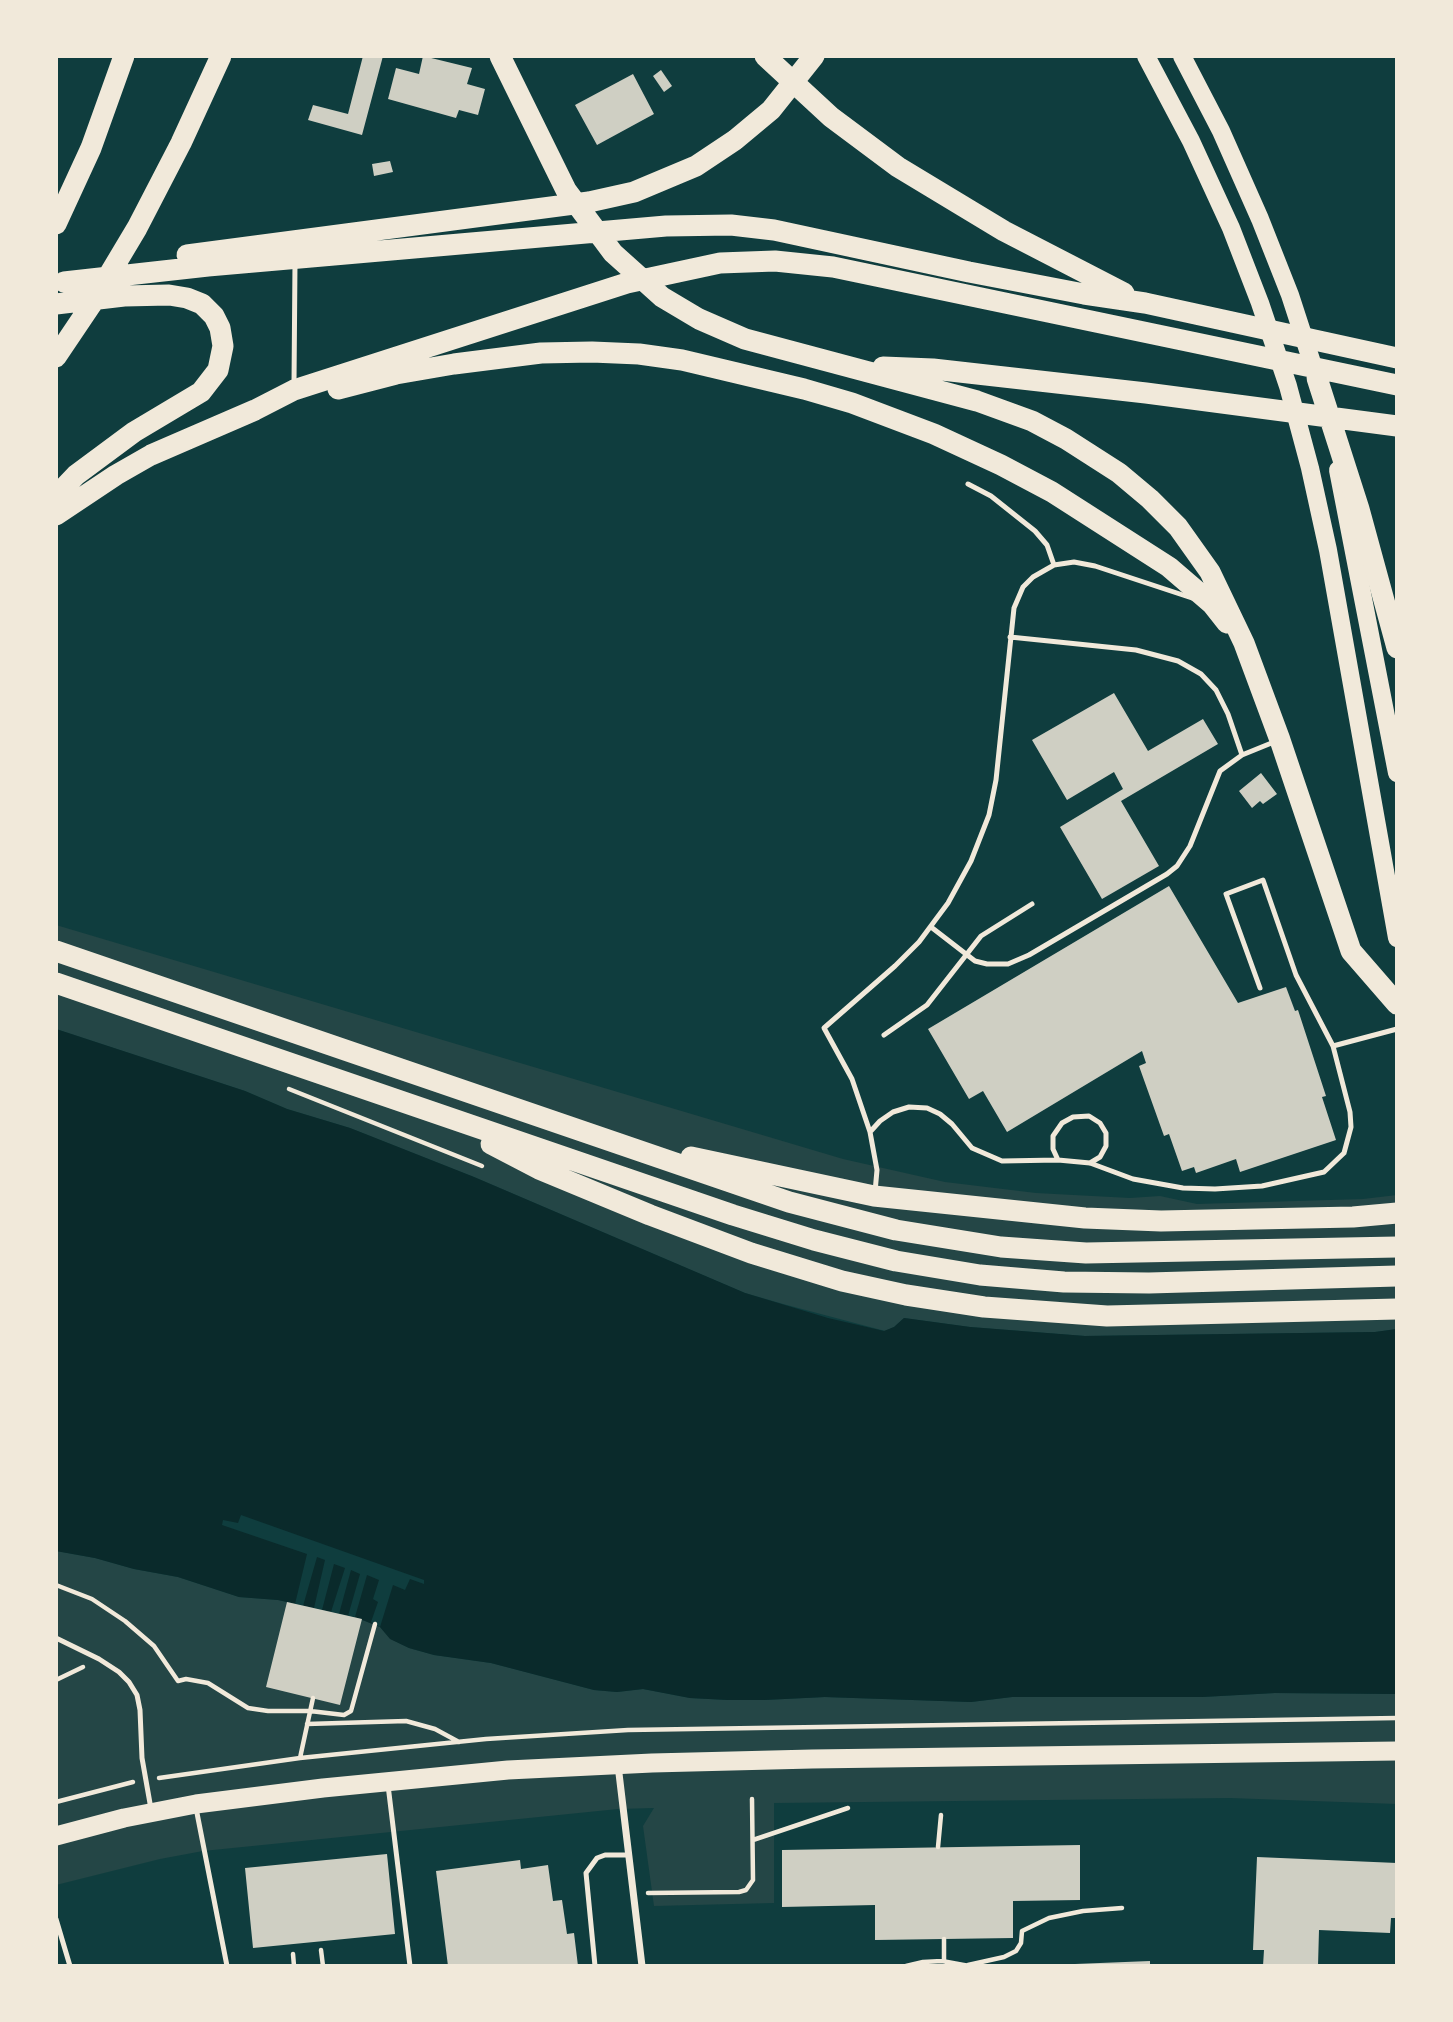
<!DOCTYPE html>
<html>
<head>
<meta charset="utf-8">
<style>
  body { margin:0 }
  #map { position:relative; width:1453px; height:2022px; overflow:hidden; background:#0f3d3e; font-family:Helvetica,sans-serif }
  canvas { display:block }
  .frame { position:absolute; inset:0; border:58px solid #f1e9da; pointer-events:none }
</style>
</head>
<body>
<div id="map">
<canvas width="1453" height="2022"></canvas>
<div class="frame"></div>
</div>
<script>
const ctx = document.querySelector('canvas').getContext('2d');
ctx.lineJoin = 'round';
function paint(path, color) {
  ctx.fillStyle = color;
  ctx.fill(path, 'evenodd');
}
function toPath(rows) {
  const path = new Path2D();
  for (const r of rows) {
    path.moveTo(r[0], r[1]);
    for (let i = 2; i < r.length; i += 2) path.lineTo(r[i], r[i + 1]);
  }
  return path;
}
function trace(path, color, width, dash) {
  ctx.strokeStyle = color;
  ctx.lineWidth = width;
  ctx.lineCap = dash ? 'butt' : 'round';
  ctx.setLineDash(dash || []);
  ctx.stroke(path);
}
paint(toPath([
  [56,925,843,1159,945,1182,1036,1193,1130,1198,1160,1196,1197,1204,1363,1199,1397,1195,1397,1329,1375,1332,1085,1336,970,1327,904,1318,894,1327,885,1331,783,1304,745,1293,474,1177,350,1128,287,1109,245,1091,56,1029],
  [56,1551,95,1558,134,1569,178,1577,239,1597,278,1600,355,1617,380,1627,391,1639,409,1648,434,1655,491,1663,594,1690,617,1692,643,1689,690,1698,728,1700,764,1700,825,1697,971,1702,1012,1697,1202,1697,1275,1693,1397,1694,1397,1804,1230,1798,774,1803,774,1903,654,1906,643,1826,654,1808,618,1809,203,1851,160,1859,56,1885]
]), '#244646');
paint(toPath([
  [56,1029,245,1091,287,1109,350,1128,474,1177,745,1293,828,1318,884,1331,894,1327,904,1318,970,1327,1085,1336,1375,1332,1397,1329,1397,1694,1275,1693,1202,1697,1012,1697,971,1702,825,1697,764,1700,728,1700,690,1698,643,1689,617,1692,594,1690,491,1663,434,1655,409,1648,390,1639,380,1627,355,1617,278,1600,239,1597,178,1577,134,1569,95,1558,56,1551]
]), '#0a2a2b');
paint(toPath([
  [241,1515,424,1580,424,1584,410,1579,405,1590,393,1585,380,1627,371,1622,378,1602,373,1599,379,1580,367,1575,355,1617,348,1616,360,1574,351,1570,339,1614,331,1612,345,1568,334,1564,322,1610,314,1608,325,1560,317,1557,303,1606,295,1604,307,1554,222,1525,223,1520,238,1523]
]), '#0f3d3e');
paint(toPath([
  [363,56,383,56,362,135,308,120,313,105,348,114],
  [423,56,472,68,467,84,485,89,478,115,459,110,456,118,388,99,396,68,419,74],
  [661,70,672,86,664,92,653,76],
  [633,74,654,114,597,145,575,105],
  [390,161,393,172,374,176,372,164],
  [1114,693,1148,751,1203,719,1218,744,1121,801,1159,866,1102,899,1060,827,1123,789,1114,772,1067,800,1032,740],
  [1261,773,1277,794,1263,804,1260,801,1252,808,1239,791],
  [1169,886,1238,1003,1286,987,1295,1011,1298,1010,1326,1096,1322,1097,1336,1140,1240,1172,1236,1159,1196,1173,1194,1167,1182,1171,1169,1134,1164,1136,1139,1066,1146,1063,1142,1051,1007,1132,983,1091,969,1099,928,1029],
  [287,1602,362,1619,340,1705,266,1687],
  [1080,1845,1080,1900,1013,1901,1013,1938,875,1940,875,1905,782,1907,782,1850],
  [387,1854,395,1934,253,1948,245,1868],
  [1257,1857,1397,1863,1397,1918,1391,1918,1390,1933,1319,1930,1318,1966,1263,1966,1264,1950,1253,1950],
  [520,1860,521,1869,548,1865,553,1901,562,1900,567,1934,574,1933,578,1966,448,1966,436,1871],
  [1150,1961,1150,1966,1075,1966,1075,1964]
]), '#cfcfc3');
trace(toPath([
  [289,1089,482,1166],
  [56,1585,92,1599,125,1621,154,1646,178,1681,186,1679,208,1683,248,1708,268,1711,310,1711,344,1715,351,1711,375,1624],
  [56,1680,83,1667],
  [307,1724,406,1721,435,1729,459,1742],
  [300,1758,313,1698],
  [159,1778,300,1758,486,1739,628,1730,1397,1718],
  [56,1802,133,1782],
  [753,1840,848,1808],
  [938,1847,941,1815],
  [648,1893,739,1892,746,1890,753,1880,752,1799],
  [944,1939,944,1961],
  [321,1950,323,1966],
  [293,1954,294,1966],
  [968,1965,1004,1957,1016,1951,1021,1943,1022,1931,1049,1918,1083,1911,1122,1908],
  [906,1966,923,1962,942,1961,969,1966]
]), '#f1e9da', 4.5);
trace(toPath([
  [294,383,295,263],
  [1054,565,1074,562,1095,566,1192,598],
  [1010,637,1136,650,1178,661,1201,674,1216,690,1228,714,1242,755],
  [931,927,975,961,987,964,1008,964,1029,955,1167,874,1177,866,1190,846,1220,771,1242,755,1274,742],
  [884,1035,927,1005,981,936,1032,904],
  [1333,1046,1397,1029],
  [870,1132,880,1121,893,1112,909,1107,927,1108,940,1114,952,1124,972,1148,1002,1161,1058,1160,1090,1163,1133,1179,1183,1188,1215,1189,1262,1186,1324,1172,1344,1153,1351,1127,1350,1112,1333,1046,1296,975,1263,880,1226,894,1260,988],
  [1058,1160,1053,1149,1053,1136,1062,1123,1073,1117,1089,1116,1100,1123,1106,1133,1106,1146,1100,1157,1090,1163],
  [875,1192,877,1170,870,1132,852,1079,824,1028,895,966,919,942,948,903,971,861,989,815,996,780,1014,608,1023,587,1033,577,1054,565,1047,545,1035,531,991,496,968,484],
  [56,1638,99,1659,119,1672,129,1682,137,1695,140,1710,142,1758,151,1809],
  [388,1785,410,1966],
  [196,1808,227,1966],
  [56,1919,70,1966],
  [595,1966,586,1873,597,1858,605,1855,628,1855]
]), '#f1e9da', 5);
trace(toPath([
  [618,1765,642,1966]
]), '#f1e9da', 7);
trace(toPath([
  [1146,56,1191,141,1231,228,1260,303,1288,386,1310,468,1328,550,1397,938],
  [1182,56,1221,131,1260,219,1290,295,1317,378],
  [1338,470,1397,773]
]), '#f1e9da', 18);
trace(toPath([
  [56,1836,124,1818,196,1804,323,1788,508,1770,652,1763,812,1759,1397,1751]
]), '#f1e9da', 19);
trace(toPath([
  [500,56,566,190,613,253,662,297,699,319,745,339,977,401,1032,421,1066,439,1119,473,1150,499,1178,527,1210,572,1244,643,1280,740,1351,951,1397,1004],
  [765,56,831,117,898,167,1004,231,1124,293],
  [56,224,91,148,124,56],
  [187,255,589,202,634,192,696,166,735,140,771,110,814,56],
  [64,282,208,266,666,226,731,225,774,230,969,272,1084,294,1145,303,1397,358],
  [56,304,124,296,169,295,187,298,202,304,214,316,220,328,223,346,218,370,201,392,134,432,76,475,56,496],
  [56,357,91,305,137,228,181,143,221,56],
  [883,367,933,369,1146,393,1397,426],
  [1317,378,1359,509,1397,648],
  [338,389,396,374,454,364,541,353,592,352,639,354,682,360,804,389,852,403,934,434,1001,465,1052,492,1169,567,1212,604,1227,623],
  [56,515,116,475,151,455,255,410,294,390,627,283,720,263,775,261,833,267,1397,385],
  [56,951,789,1202,896,1230,1001,1247,1086,1253,1397,1247],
  [56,983,733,1215,814,1240,896,1261,980,1275,1064,1282,1149,1283,1397,1276],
  [491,1144,539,1169,650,1215,751,1253,842,1281,906,1295,984,1307,1107,1316,1397,1309],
  [691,1157,874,1196,1085,1218,1161,1221,1353,1217,1397,1213]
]), '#f1e9da', 21);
</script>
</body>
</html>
